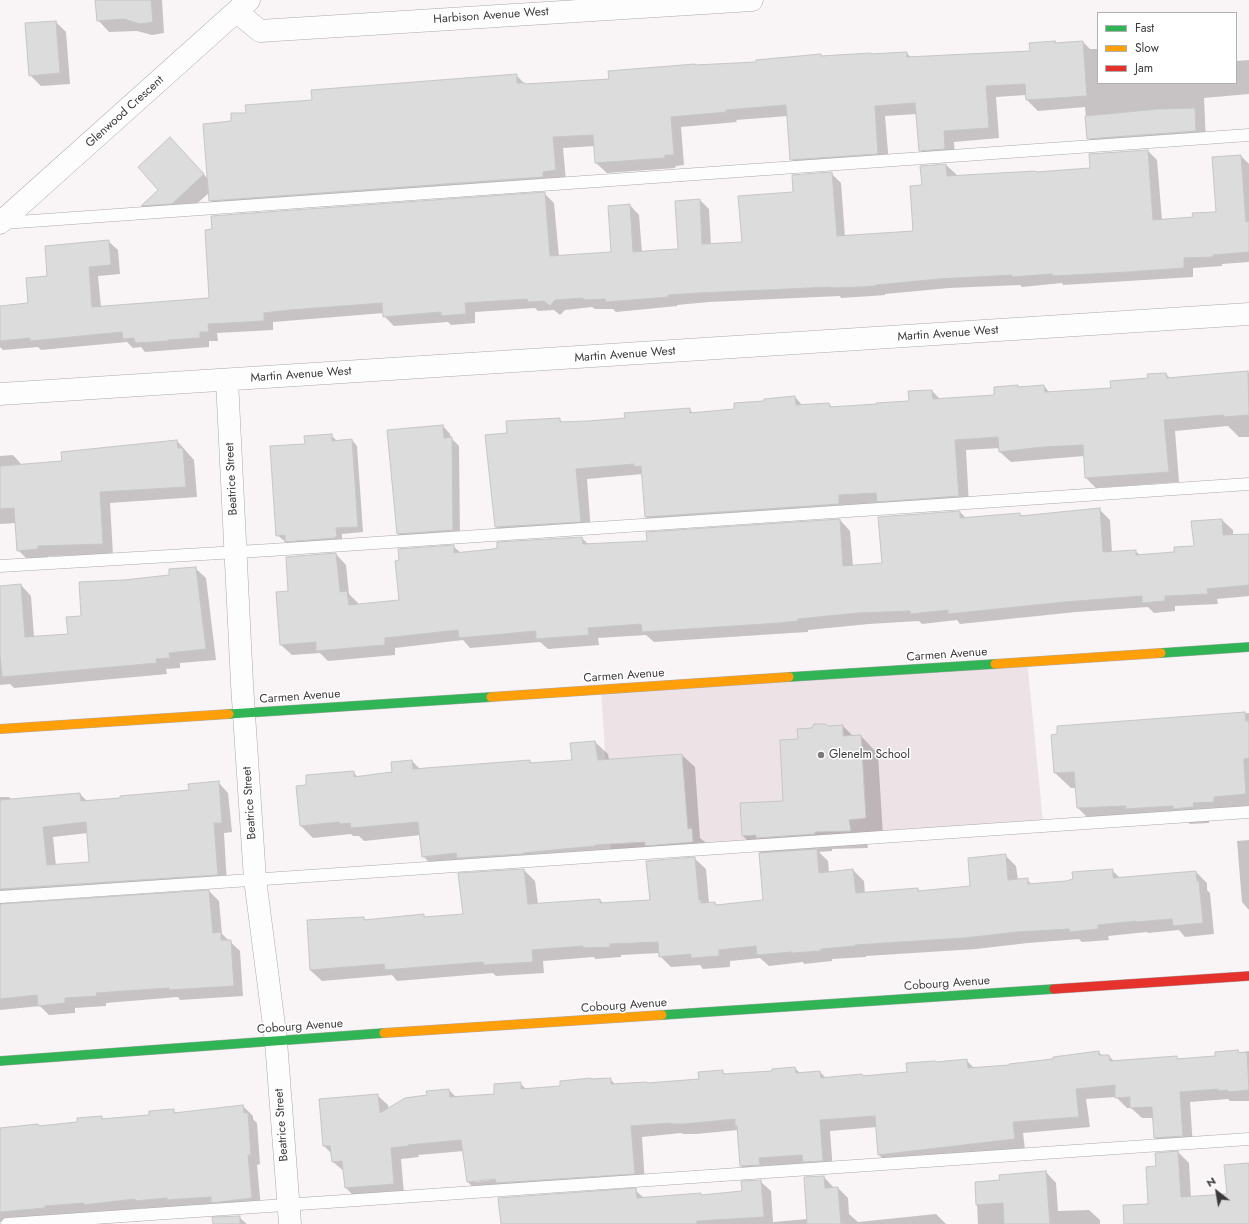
<!DOCTYPE html>
<html>
<head>
<meta charset="utf-8">
<style>
  body { margin:0 }
  #map { position:relative; width:1249px; height:1224px; overflow:hidden; background:#f9f4f6; font-family:Jost,sans-serif }
  canvas { display:block }
  .legend { position:absolute; left:1097px; top:12px; width:140px; height:72px; box-sizing:border-box; background:#fff; border:1px solid #b1b0b0; margin:0; padding:5px 7px; list-style:none; font-size:12px; color:#3c393a }
  .legend li { display:flex; align-items:center; gap:8px; height:20px }
  .legend b { width:20px; border:1px solid #b1b0b0 }
  .north { position:absolute; left:1197px; top:1172px; width:40px; height:40px; -webkit-text-stroke:3px #fff; paint-order:stroke; rotate:329deg; font-size:11px; font-weight:700; line-height:16px; text-align:center; color:#3c393a }
  .north::after { content:''; display:block; margin:auto; width:14px; height:18px; background:#3c393a; clip-path:polygon(50% 0,100% 100%,50% 72%,0 100%) }
</style>
</head>
<body>
<div id="map">
<canvas width="1249" height="1224"></canvas>
<ul class="legend">
<li><b style="height:5px;background:#30b455"></b>Fast</li>
<li><b style="height:5px;background:#ff9f0a"></b>Slow</li>
<li><b style="height:5px;background:#e5322d"></b>Jam</li>
</ul>
<div class="north">N</div>
</div>
<script>
const ctx = document.querySelector('canvas').getContext('2d');
ctx.lineJoin = 'round';
function paint(path, color) {
  ctx.fillStyle = color;
  ctx.fill(path, 'evenodd');
}
function toPath(rows) {
  const path = new Path2D();
  for (const r of rows) {
    path.moveTo(r[0], r[1]);
    for (let i = 2; i < r.length; i += 2) path.lineTo(r[i], r[i + 1]);
  }
  return path;
}
function trace(path, color, width, dash) {
  ctx.strokeStyle = color;
  ctx.lineWidth = width;
  ctx.lineCap = dash ? 'butt' : 'round';
  ctx.setLineDash(dash || []);
  ctx.stroke(path);
}
function write(font, color, halo, rows, align = 'center') {
  ctx.font = font + ' Jost,sans-serif';
  ctx.lineWidth = 3;
  ctx.setLineDash([]);
  ctx.textBaseline = 'middle';
  ctx.strokeStyle = halo;
  ctx.fillStyle = color;
  for (const [text, x, y, turn = 0] of rows) {
    ctx.save();
    ctx.translate(x, y);
    ctx.rotate((+turn || 0) * Math.PI / 180);
    ctx.textAlign = isNaN(turn) ? turn : align;
    if (halo) ctx.strokeText(text, 0, 0);
    ctx.fillText(text, 0, 0);
    ctx.restore();
  }
}
paint(toPath([
  [1027,659,1043,822,611,852,601,688]
]), '#ede3e7');
paint(toPath([
  [96,0,162,0,164,33,152,35,137,31,109,32,98,20],
  [56,22,66,32,70,84,41,86,30,75],
  [1055,42,1057,44,1083,42,1090,49,1098,49,1098,83,1236,83,1236,61,1249,60,1249,94,1204,98,1206,142,1099,149,1088,138,1085,107,1038,111,1027,100,1026,95,996,97,999,138,954,142,955,159,931,161,920,150,917,114,885,116,889,164,802,170,791,159,788,116,736,120,737,122,681,127,684,165,676,166,675,168,607,173,596,163,595,146,563,148,566,181,221,211,210,200,210,192,184,215,154,217,142,206,160,190,182,150,208,179,232,122,247,113,313,101,516,75,526,85,610,79,695,65,696,66,757,63,821,55,823,57,907,53,911,58,1031,52],
  [1148,151,1157,160,1162,220,1194,218,1218,213,1241,156,1249,164,1249,262,1222,264,1222,266,1193,268,1193,277,1063,285,1062,283,1022,287,1020,285,949,288,885,294,885,295,872,296,841,298,840,296,709,302,677,305,677,306,616,312,613,309,595,309,592,307,565,310,560,315,554,310,538,311,535,308,475,312,475,323,451,325,448,322,394,326,384,316,384,313,273,322,273,330,217,333,218,341,209,341,209,347,145,352,141,347,133,348,127,342,41,350,38,347,3,350,0,347,0,307,29,304,48,277,108,241,118,250,120,274,98,276,101,307,210,299,544,193,554,203,559,257,612,253,630,205,639,215,642,252,679,250,700,200,709,209,711,245,743,243,794,193,831,173,841,183,845,237,914,232,923,186,946,165,956,174,956,177,1036,173,1091,169],
  [1248,372,1249,374,1249,437,1239,437,1228,426,1175,431,1179,482,1096,488,1086,478,1084,456,1011,462,1000,452,1000,448,966,450,969,506,657,527,646,517,643,474,587,479,591,532,507,538,496,527,508,434,559,419,563,423,626,419,689,409,694,414,735,410,766,402,795,397,803,406,829,404,833,408,910,402,932,391,940,399,995,396,1017,386,1020,388,1044,386,1050,393,1112,389,1166,374,1171,379],
  [443,426,450,434,451,438,459,446,460,537,405,541,398,534],
  [331,435,337,441,352,440,357,446,363,532,342,534,342,542,292,547,277,535,306,445],
  [177,441,194,460,197,497,110,503,113,555,48,556,49,560,29,561,18,550,16,523,0,524,0,456,13,455,22,465,63,462],
  [1099,509,1110,520,1112,553,1135,551,1140,555,1175,553,1195,546,1222,520,1233,530,1233,536,1249,535,1249,596,1217,599,1218,604,1175,606,1175,611,1154,613,1148,607,1076,612,960,624,957,620,922,624,919,621,869,624,808,630,808,632,791,633,654,642,646,635,598,638,599,645,548,649,540,642,470,648,463,640,395,648,395,655,328,661,320,653,292,655,281,645,289,592,336,554,346,565,349,594,358,603,358,605,400,601,453,546,461,553,582,538,589,545,648,542,840,520,850,531,853,566,883,564,960,512,966,518,1019,514,1021,517],
  [195,568,206,578,216,660,180,663,180,668,166,669,167,674,14,688,10,684,0,685,0,587,21,585,31,596,34,637,69,634,82,617,125,581,170,576],
  [1249,713,1249,816,1209,819,1209,823,1190,824,1187,821,1093,823,1078,808,1076,788,1071,788,1055,773,1058,735,1058,727],
  [843,726,853,736,861,736,878,754,883,836,866,838,868,848,832,849,832,851,819,852,828,861,829,873,853,870,864,881,865,894,918,889,920,892,971,887,1005,855,1016,866,1018,880,1027,879,1032,885,1066,882,1112,870,1121,879,1196,872,1207,883,1207,890,1210,893,1214,934,1185,937,1179,930,1148,933,1147,932,1108,936,1109,940,1082,942,1079,939,1028,943,976,949,866,956,866,957,832,959,832,961,804,964,803,962,769,966,760,958,730,961,730,967,703,969,700,965,671,967,660,956,660,953,621,955,621,957,595,959,594,957,543,961,544,973,496,976,493,973,397,981,392,975,322,981,310,970,308,921,364,918,366,921,423,915,425,917,464,915,524,870,535,881,538,904,600,900,604,904,651,901,694,858,706,869,709,903,715,903,718,906,764,901,760,853,743,836,784,802,799,740,828,727],
  [595,742,608,754,609,760,682,755,695,767,700,838,705,842,706,855,436,869,423,856,421,835,364,841,359,836,353,836,351,834,313,838,301,826,308,786,353,772,358,777,393,772,412,761,420,769,530,761,533,764,573,761],
  [218,782,228,793,232,832,224,833,227,884,10,899,3,903,3,905,209,891,219,901,222,934,240,951,243,996,180,1000,178,997,106,1003,106,1006,75,1008,75,1013,49,1015,40,1006,0,1010,0,797,9,797,12,800,80,794,87,801,190,791],
  [88,833,90,863,56,866,53,837],
  [1249,840,1249,910,1242,902,1237,841],
  [1249,1051,1249,1101,1230,1101,1228,1099,1190,1102,1193,1146,1166,1148,1155,1138,1154,1118,1142,1118,1131,1108,1127,1108,1116,1097,1086,1099,1090,1127,1023,1133,1025,1150,890,1165,879,1155,877,1127,830,1131,833,1171,752,1176,741,1166,738,1130,696,1134,683,1134,681,1133,642,1137,645,1184,478,1193,468,1182,464,1151,418,1155,419,1157,401,1159,404,1194,357,1199,346,1188,345,1172,333,1162,332,1154,324,1146,377,1095,388,1105,388,1109,449,1090,457,1098,496,1095,520,1083,527,1090,561,1087,610,1079,616,1085,647,1083,648,1084,700,1080,722,1071,726,1075,773,1071,795,1068,801,1074,820,1072,826,1078,908,1073,937,1063,966,1060,975,1069,1054,1060,1099,1052,1102,1056,1109,1056,1115,1062,1176,1057,1179,1060,1216,1057],
  [500,1177,500,1179,475,1182,475,1180],
  [243,1106,253,1116,253,1119,257,1123,260,1164,257,1165,261,1208,146,1211,144,1208,63,1217,0,1222,0,1128,38,1125,40,1126,78,1123,102,1117,104,1120,150,1116,173,1110,177,1114],
  [1178,1152,1189,1163,1191,1198,1228,1195,1240,1164,1249,1163,1249,1224,1125,1224,1149,1205,1157,1167],
  [1046,1172,1056,1183,1058,1211,1089,1210,1100,1220,1100,1224,978,1224,976,1183,1001,1181],
  [824,1177,834,1188,838,1188,848,1198,849,1214,858,1222,936,1214,946,1224,502,1224,635,1190,644,1198,701,1194,702,1196,743,1192,760,1181,771,1191,773,1222,808,1219],
  [239,1217,247,1224,214,1224]
]), '#0003');
const building = toPath([
  [95,0,151,0,153,22,140,24,124,19,97,21,95,0],
  [56,21,60,73,29,76,25,23,56,21],
  [1055,41,1055,43,1083,41,1087,96,1026,100,1025,84,986,86,989,128,944,131,945,149,919,151,915,103,875,106,878,154,790,160,786,105,726,110,726,112,671,117,674,155,665,155,665,158,595,163,593,135,553,137,556,170,543,172,543,177,209,201,203,124,231,121,231,113,246,113,245,105,312,100,311,90,517,74,517,83,525,83,525,84,609,79,608,71,695,64,695,65,756,62,756,60,821,54,821,56,871,53,871,54,907,52,907,57,1030,51,1029,43,1055,41],
  [1195,108,1196,131,1087,139,1085,116,1158,109,1195,108],
  [170,137,204,174,172,204,141,206,158,190,138,167,170,137],
  [1148,150,1153,220,1193,217,1192,213,1216,212,1212,157,1241,155,1246,222,1249,221,1249,252,1213,255,1213,257,1184,258,1184,268,1128,272,1053,276,1052,274,1012,277,1012,275,939,279,876,285,876,286,862,287,831,288,831,287,699,293,668,295,668,297,606,302,605,299,585,300,582,298,555,300,550,306,544,301,528,302,527,299,465,303,466,314,441,316,441,312,383,317,382,303,290,310,264,313,264,321,208,324,209,332,200,332,200,338,168,340,168,341,135,343,134,338,123,339,122,332,30,341,30,338,0,341,0,306,28,303,26,278,47,276,45,246,109,240,111,265,89,267,92,307,209,298,205,230,212,229,211,216,545,192,550,256,611,252,608,206,630,204,633,252,659,250,678,249,675,201,700,199,702,244,742,242,738,196,793,192,792,175,832,172,837,236,913,231,910,186,922,185,920,166,946,164,947,176,1035,171,1036,172,1090,168,1089,154,1148,150],
  [1248,371,1249,415,1224,417,1224,415,1164,420,1169,472,1085,478,1083,445,1043,447,999,452,998,437,955,440,959,496,877,502,876,493,839,495,839,504,645,517,641,466,634,467,634,464,576,469,581,522,495,527,485,435,507,433,506,421,560,418,560,422,588,421,625,418,624,413,690,408,690,413,734,409,734,403,764,401,764,399,795,396,796,405,829,403,830,407,877,404,876,403,909,401,908,391,932,390,933,399,994,395,994,387,1018,385,1018,387,1044,385,1045,392,1111,388,1110,381,1148,378,1147,374,1166,373,1167,378,1248,371],
  [443,425,444,438,452,437,453,530,397,534,387,430,443,425],
  [332,434,332,441,352,439,358,527,336,528,337,537,335,537,335,538,285,542,285,535,276,536,270,446,305,444,304,436,332,434],
  [177,440,178,448,183,448,186,487,100,492,103,544,38,546,38,549,17,551,14,508,0,509,0,466,62,461,61,452,177,440],
  [1100,508,1103,552,1136,550,1136,555,1174,552,1174,547,1194,546,1191,521,1222,519,1223,535,1249,534,1249,585,1207,589,1208,594,1165,596,1165,601,1142,603,1142,596,1065,602,948,614,948,610,911,614,910,611,858,613,798,619,798,621,780,623,642,632,641,624,588,628,589,635,536,639,536,631,459,638,458,630,385,638,385,645,316,651,316,642,280,645,276,592,288,591,286,557,336,553,340,592,347,591,349,605,399,600,395,561,399,560,398,549,454,545,454,553,494,549,497,548,497,542,582,537,583,544,647,541,646,532,840,519,843,566,882,563,878,517,960,511,960,518,1020,513,1020,516,1100,508],
  [196,567,206,649,169,653,170,658,156,659,157,663,2,677,0,654,0,586,21,584,25,637,68,634,66,617,81,616,79,582,124,580,169,575,169,569,196,567],
  [1245,712,1246,721,1249,721,1249,758,1244,759,1244,762,1246,794,1214,797,1214,802,1193,803,1194,807,1173,809,1173,806,1126,809,1126,806,1077,808,1074,772,1054,773,1051,735,1057,734,1057,726,1245,712],
  [814,724,826,724,828,726,843,725,843,736,861,735,866,818,849,820,851,831,815,832,815,834,756,838,756,835,742,836,740,803,783,801,780,740,798,739,797,729,812,728,814,724],
  [595,741,598,760,682,754,688,829,692,828,693,842,645,846,645,842,595,845,595,846,523,853,523,854,457,858,456,853,422,857,418,822,351,828,350,823,340,824,339,822,300,826,296,786,306,785,306,775,354,771,354,777,392,772,391,762,412,760,413,769,530,760,530,763,572,760,570,743,595,741],
  [219,781,222,823,214,823,218,875,0,889,0,800,80,793,81,801,120,798,120,796,189,790,188,784,219,781],
  [86,822,89,862,47,865,43,827,86,822],
  [817,849,819,873,853,869,856,893,918,888,918,891,970,886,968,858,1006,854,1008,880,1028,878,1028,884,1066,881,1073,879,1072,872,1113,869,1113,878,1196,871,1197,881,1199,881,1203,923,1173,926,1172,919,1136,922,1136,921,1098,925,1098,929,1070,932,1069,929,1017,932,964,938,855,945,855,946,821,949,821,951,792,953,792,952,757,955,756,946,719,950,719,956,691,958,691,954,659,957,658,942,610,944,610,947,583,948,583,946,532,950,533,962,484,965,483,962,385,970,384,964,310,970,307,920,364,917,364,920,424,914,424,917,463,914,458,873,524,869,528,904,600,899,600,903,650,900,646,861,695,857,699,900,701,900,701,903,715,902,716,905,763,900,759,853,817,849],
  [209,890,213,933,221,932,221,940,231,940,234,986,169,990,169,988,96,993,97,996,65,998,65,1003,38,1006,37,995,0,999,0,904,209,890],
  [1238,1050,1239,1053,1247,1052,1249,1090,1228,1092,1228,1090,1218,1091,1218,1089,1180,1092,1183,1136,1154,1138,1152,1107,1130,1108,1130,1097,1115,1098,1115,1085,1076,1089,1079,1117,1013,1122,1015,1139,878,1155,875,1116,820,1120,823,1161,803,1162,802,1155,759,1158,760,1165,740,1166,737,1126,735,1126,735,1119,684,1124,671,1124,671,1123,631,1126,635,1174,496,1183,495,1179,467,1182,461,1140,408,1145,408,1146,391,1148,394,1184,345,1188,342,1161,332,1162,330,1146,323,1146,319,1099,378,1094,380,1113,405,1098,427,1095,426,1091,449,1089,450,1097,494,1094,494,1084,521,1082,521,1089,560,1086,560,1081,591,1078,591,1079,611,1078,611,1084,647,1082,647,1083,699,1079,698,1072,723,1070,723,1074,772,1071,772,1069,795,1067,796,1073,820,1071,821,1078,862,1074,863,1076,907,1072,906,1063,936,1061,936,1062,967,1059,968,1068,1009,1065,1009,1064,1053,1059,1053,1057,1099,1051,1099,1055,1109,1055,1110,1061,1177,1056,1177,1059,1215,1056,1215,1052,1238,1050],
  [243,1105,244,1113,248,1113,251,1155,248,1155,252,1198,211,1203,211,1197,167,1200,167,1198,135,1201,135,1199,84,1205,84,1203,45,1206,45,1208,0,1212,0,1128,38,1124,39,1126,77,1122,77,1118,102,1116,102,1119,149,1115,149,1111,174,1109,174,1113,243,1105],
  [1178,1151,1181,1197,1227,1194,1224,1165,1249,1163,1249,1224,1124,1224,1123,1205,1148,1204,1146,1167,1156,1166,1155,1153,1178,1151],
  [1046,1171,1050,1224,1004,1224,1003,1203,976,1205,975,1182,1000,1180,999,1175,1046,1171],
  [824,1176,825,1188,838,1187,841,1224,807,1224,804,1177,824,1176],
  [761,1180,764,1217,697,1221,697,1224,501,1224,498,1198,636,1188,637,1198,701,1193,701,1195,742,1191,741,1181,761,1180],
  [240,1216,240,1224,213,1224,212,1217,240,1216]
]);
paint(building, '#dddcdc');
trace(building, '#c6c6c6', 1);
const lane = toPath([
  [3,223,1249,135],
  [0,566,271,550,1249,484],
  [0,897,1249,812],
  [7,1224,1249,1139]
]);
const street = toPath([
  [237,12,260,31,752,0],
  [0,223,249,0],
  [227,380,242,684,255,879,276,1041,290,1224],
  [0,394,1249,314]
]);
const fast = toPath([
  [1161,653,1249,647],
  [789,677,995,664],
  [229,714,491,697],
  [662,1015,1054,989],
  [0,1061,384,1033]
]);
const slow = toPath([
  [995,664,1161,653],
  [491,697,789,677],
  [0,729,229,714],
  [384,1033,662,1015]
]);
const jam = toPath([
  [1054,989,1249,976]
]);
trace(lane, '#aca9aa', 13);
trace(street, '#aca9aa', 23);
trace(fast, '#aca9aa', 10);
trace(slow, '#aca9aa', 10);
trace(jam, '#aca9aa', 10);
trace(lane, '#fefdfe', 12);
trace(street, '#fefdfe', 22);
trace(fast, '#30b455', 9);
trace(slow, '#ff9f0a', 9);
trace(jam, '#e5322d', 9);
for (const [x, y, r, color] of [
  [821,755,4,"#7e7a7c"]
]) {
  const dot = new Path2D();
  dot.arc(x, y, r, 0, 2 * Math.PI);
  ctx.fillStyle = color;
  ctx.fill(dot);
  trace(dot, '#fff', 1.5);
}
write('12px', '#3c393a', '#fff', [
  ["Harbison Avenue West",491,16,-4],
  ["Glenwood Crescent",125,112,-42],
  ["Martin Avenue West",948,334,-4],
  ["Martin Avenue West",625,355,-4],
  ["Martin Avenue West",301,375,-4],
  ["Beatrice Street",232,479,-93],
  ["Carmen Avenue",947,655,-4],
  ["Carmen Avenue",624,676,-4],
  ["Carmen Avenue",300,697,-4],
  ["Beatrice Street",250,803,-94],
  ["Cobourg Avenue",947,984,-4],
  ["Cobourg Avenue",624,1006,-4],
  ["Cobourg Avenue",300,1027,-4],
  ["Beatrice Street",282,1125,-94]
]);
write('12px', '#3c393a', '#fff', [
  ["Glenelm School",829,755]
], 'left');
</script>
</body>
</html>
